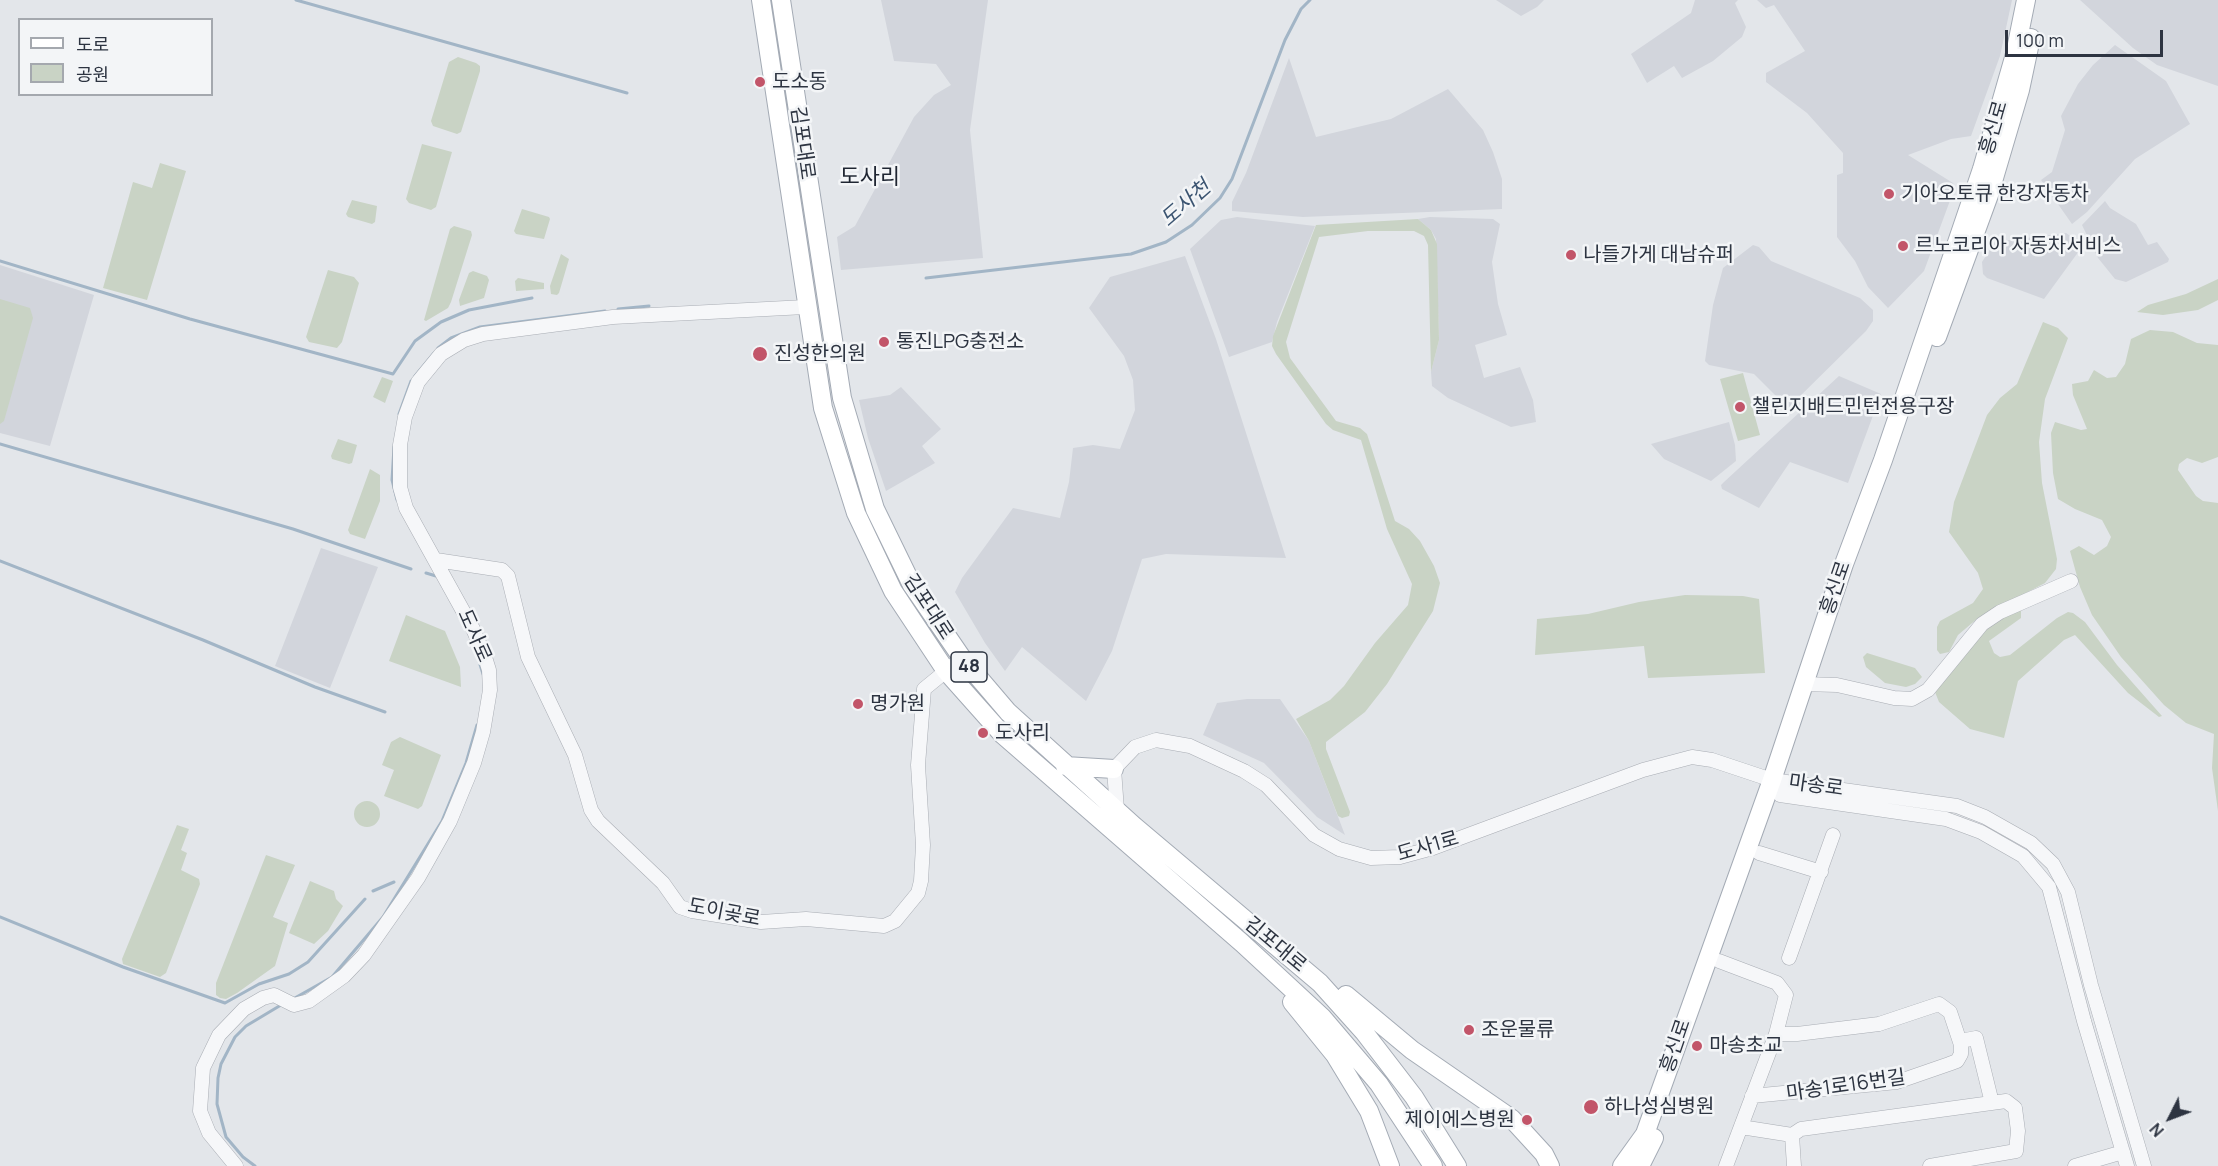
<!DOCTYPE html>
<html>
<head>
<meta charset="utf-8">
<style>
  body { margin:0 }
  #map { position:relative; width:2218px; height:1166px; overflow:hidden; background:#e3e6ea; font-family:Manrope,"Noto Sans KR",sans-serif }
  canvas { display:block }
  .legend { position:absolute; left:18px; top:18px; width:195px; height:78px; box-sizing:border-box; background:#f3f5f7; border:2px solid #a4a8ae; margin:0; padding:8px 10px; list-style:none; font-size:18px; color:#2d3441 }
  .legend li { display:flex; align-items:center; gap:12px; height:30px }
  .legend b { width:30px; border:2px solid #a4a8ae }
  .north { position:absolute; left:2140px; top:1088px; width:60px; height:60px; -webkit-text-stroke:4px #f3f5f7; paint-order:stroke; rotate:228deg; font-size:16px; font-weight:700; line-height:24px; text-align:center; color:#2d3441 }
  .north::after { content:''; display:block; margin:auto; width:21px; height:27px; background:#2d3441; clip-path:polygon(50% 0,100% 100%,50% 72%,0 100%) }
  .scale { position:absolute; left:2005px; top:30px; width:158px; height:27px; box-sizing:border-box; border:3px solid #2d3441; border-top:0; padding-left:8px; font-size:18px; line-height:21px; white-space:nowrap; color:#2d3441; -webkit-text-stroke:4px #f3f5f7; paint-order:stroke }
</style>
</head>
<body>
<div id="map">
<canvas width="2218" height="1166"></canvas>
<ul class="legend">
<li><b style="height:8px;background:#fff"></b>도로</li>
<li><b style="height:16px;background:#c9d3c5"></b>공원</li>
</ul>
<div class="north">N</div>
<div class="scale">100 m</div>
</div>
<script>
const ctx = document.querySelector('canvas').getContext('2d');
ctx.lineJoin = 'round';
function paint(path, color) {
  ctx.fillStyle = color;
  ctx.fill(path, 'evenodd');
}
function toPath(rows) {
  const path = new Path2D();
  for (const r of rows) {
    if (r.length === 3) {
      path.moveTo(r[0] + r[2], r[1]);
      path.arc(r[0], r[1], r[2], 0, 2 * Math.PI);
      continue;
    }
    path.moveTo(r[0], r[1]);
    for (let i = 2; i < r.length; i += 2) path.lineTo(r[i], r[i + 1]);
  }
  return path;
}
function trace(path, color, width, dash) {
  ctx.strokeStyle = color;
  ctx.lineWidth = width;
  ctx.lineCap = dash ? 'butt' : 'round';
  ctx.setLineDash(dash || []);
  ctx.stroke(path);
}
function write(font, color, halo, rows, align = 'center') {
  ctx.font = font + ' Manrope,"Noto Sans KR",sans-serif';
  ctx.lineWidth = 5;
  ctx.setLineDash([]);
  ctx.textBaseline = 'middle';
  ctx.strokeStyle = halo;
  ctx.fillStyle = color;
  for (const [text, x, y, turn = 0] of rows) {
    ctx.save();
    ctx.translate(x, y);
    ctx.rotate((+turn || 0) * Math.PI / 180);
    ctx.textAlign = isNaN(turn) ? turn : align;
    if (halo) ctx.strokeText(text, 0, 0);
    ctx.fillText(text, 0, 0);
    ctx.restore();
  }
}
paint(toPath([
  [881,0,988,0,970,130,983,258,841,270,837,237,855,226,914,117,934,95,951,85,936,64,894,61],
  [1496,0,1544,0,1537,7,1521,16],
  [1695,0,1738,0,1735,3,1746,27,1742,37,1713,61,1682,78,1674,66,1647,83,1631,54,1691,13],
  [1757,0,2012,0,2000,56,1971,136,1951,139,1908,155,1953,183,1955,187,1924,271,1888,308,1868,287,1855,261,1837,237,1837,175,1843,173,1843,153,1807,113,1766,82,1766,73,1805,51,1774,5,1766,8],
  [2080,0,2218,0,2218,86,2157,65,2133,48],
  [2115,45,2166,81,2190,124,2135,159,2087,212,2072,224,2041,180,2052,172,2065,130,2061,116,2078,84,2093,65],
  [1289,58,1316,137,1391,119,1448,89,1483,130,1493,152,1502,179,1502,209,1303,217,1232,211,1232,202,1246,173],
  [2105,201,2110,208,2136,224,2148,245,2157,242,2169,259,2168,262,2126,282,2115,279,2098,258,2082,225],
  [1237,217,1315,226,1277,322,1272,342,1229,357,1190,249,1221,220],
  [1430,217,1493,219,1500,224,1492,262,1498,304,1507,335,1475,345,1484,378,1520,367,1533,400,1536,422,1511,427,1448,398,1432,386,1431,372,1439,340,1436,239,1431,230,1418,219],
  [2066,233,2076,240,2079,251,2044,299,1987,278,1983,274,1982,262,1995,242],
  [1753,245,1759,247,1771,261,1860,298,1873,310,1873,321,1866,331,1788,408,1754,374,1709,365,1705,361,1713,305,1723,268],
  [1185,256,1216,339,1286,558,1166,554,1142,559,1112,651,1086,701,1022,647,1005,671,985,643,955,592,962,578,1013,508,1060,518,1069,482,1073,448,1093,445,1120,449,1135,410,1133,380,1124,356,1089,308,1110,277],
  [0,265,94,295,50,446,0,433],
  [1839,376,1881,394,1848,483,1790,462,1759,508,1722,489,1721,485,1724,482],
  [901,387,941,429,922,446,935,463,886,491,868,438,859,400,890,395],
  [1729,422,1735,445,1736,461,1711,481,1664,459,1651,444],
  [321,548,378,567,330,688,275,666],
  [1247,699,1280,699,1309,741,1345,835,1317,817,1264,763,1203,735,1217,703]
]), '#d2d5dc');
paint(toPath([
  [458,57,476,63,480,66,480,71,461,132,457,134,433,126,431,121,449,62],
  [422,144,452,152,436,207,431,210,409,203,406,199],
  [160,163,186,171,147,300,103,288,133,182,152,188],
  [352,200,377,206,375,222,372,224,348,217,346,214],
  [522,209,549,217,550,219,544,239,516,234,514,231],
  [1418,219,1431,230,1437,244,1439,340,1431,372,1428,245,1424,236,1414,231,1368,231,1319,237,1286,342,1290,358,1336,421,1360,428,1367,434,1395,521,1409,529,1420,541,1434,566,1440,583,1433,611,1387,684,1365,712,1326,742,1326,749,1350,812,1349,816,1342,818,1338,816,1309,741,1296,719,1330,700,1344,686,1375,643,1408,605,1412,584,1387,529,1361,440,1333,430,1326,424,1276,354,1272,346,1273,336,1316,225],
  [454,226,471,231,472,235,451,302,448,308,426,321,424,320,450,229],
  [561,254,569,259,559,293,557,295,551,294,550,286],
  [328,270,354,277,359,283,342,342,337,348,309,342,306,337],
  [473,271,487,276,489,280,484,298,460,306,459,300,469,273],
  [518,278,544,283,544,289,516,291,515,281],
  [2218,279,2218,300,2198,310,2163,315,2137,312,2148,305,2186,294],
  [0,299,30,308,33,318,4,421,0,424],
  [2043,322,2058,328,2068,338,2045,399,2039,442,2042,483,2057,559,2056,569,2045,583,1978,618,1958,635,1949,652,1940,654,1937,650,1937,627,1940,621,1973,603,1983,589,1978,573,1949,532,1954,502,1987,415,2000,398,2017,384],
  [2150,330,2173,332,2197,343,2218,345,2218,457,2202,463,2187,458,2179,464,2178,470,2196,496,2203,501,2218,503,2218,811,2212,768,2214,734,2186,723,2164,705,2121,657,2092,615,2080,587,2070,551,2079,546,2094,555,2107,546,2111,537,2102,520,2075,509,2058,499,2053,473,2051,433,2055,422,2081,430,2087,429,2073,395,2072,384,2088,381,2094,370,2107,378,2116,377,2125,364,2131,339],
  [1743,373,1760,435,1738,441,1720,379],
  [382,377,393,381,385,403,373,397],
  [338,439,357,445,352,463,349,464,332,459,331,456],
  [370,469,380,475,380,501,365,539,350,534,348,530],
  [1685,595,1743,596,1759,599,1765,673,1648,678,1644,646,1535,655,1537,619,1588,614,1639,602],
  [2018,611,2021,611,2021,618,1989,641,1994,653,2000,657,2010,655,2057,618,2068,612,2073,613,2085,622,2117,665,2162,716,2159,717,2128,693,2075,635,2064,640,2018,681,2004,738,1970,729,1939,702,1935,692,1977,635,1995,622],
  [406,615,445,631,460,667,461,687,389,661],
  [1867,653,1915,668,1922,677,1915,684,1906,687,1885,683,1866,667,1863,657],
  [400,737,441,755,422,806,418,809,384,796,394,770,382,765,391,742],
  [367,814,13],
  [177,825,189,829,181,850,187,853,181,870,199,879,200,884,166,973,160,977,123,964,122,959],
  [266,855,295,865,273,917,288,923,275,966,237,993,226,999,220,998,216,995,216,983],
  [310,881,334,891,336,899,343,906,328,931,314,944,289,933]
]), '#c9d3c5');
trace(toPath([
  [296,0,627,93],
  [0,261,190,319,393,374,415,341,441,322,469,310,532,298],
  [926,278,1131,254,1166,242,1192,225,1220,198,1232,179,1285,40,1301,9,1310,0],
  [618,309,649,306],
  [438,348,451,338,480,327,605,311],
  [415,376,434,353],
  [399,414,411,381],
  [0,444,293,529,411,569],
  [394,447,392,480,397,500],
  [0,561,203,640,315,687,385,712],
  [426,573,436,576],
  [477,655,483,674],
  [373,891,394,882],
  [0,917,123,967,225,1003,259,984,289,974,308,962,365,899],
  [293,999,332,977,383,917,442,821,466,763,477,725],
  [255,1166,243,1157,226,1137,217,1104,218,1078,221,1064,235,1037,246,1026,281,1005]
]), '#a2b5c6', 3);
const minor = toPath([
  [436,560,502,570,508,576,528,657,575,755,591,810,598,821,663,883,680,907,692,911,761,922,806,919,884,926,895,921,918,893,921,881,923,845,918,765,924,689,962,658],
  [1803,684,1837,685,1894,698,1912,699,1928,690,1982,624,2000,612,2071,581],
  [1772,780,1780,795,1946,819,1981,832,2023,856,2049,887,2084,1021,2127,1166],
  [1117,810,1114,769,1135,747,1156,740,1190,746,1244,771,1266,785,1314,835,1339,849,1371,858,1400,857,1433,848,1643,770,1692,757,1712,760,1772,780,1957,806,1985,817,2031,843,2053,864,2068,892,2091,985,2144,1166],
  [1759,853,1821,872],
  [1789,958,1833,835],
  [1719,961,1777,983,1786,995,1776,1034,1726,1166],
  [1960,1041,1976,1038,1992,1103],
  [1752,1096,1897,1082,1949,1064,1957,1061,1961,1054,1961,1045,1950,1012,1939,1004,1879,1024,1797,1034,1776,1034],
  [1741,1127,1792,1135],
  [236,1166,209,1133,200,1111,203,1068,219,1035,244,1009,263,998,274,995,294,1005,309,1001,344,976,364,955,418,878,450,821,474,763,483,732,490,690,489,670,484,654,473,629,406,508,400,487,400,445,405,417,418,382,441,354,464,340,483,334,613,317,805,307],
  [1794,1166,1792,1135,1801,1129,2006,1101,2015,1108,2018,1131,2016,1151,1930,1166],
  [2075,1166,2123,1152]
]);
const major = toPath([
  [761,0,823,408,856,513,893,591,946,671,1003,735,1242,943,1322,1017,1379,1084,1433,1166],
  [781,0,842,398,875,509,912,585,962,658,1008,712,1134,826,1320,983,1364,1032,1414,1097,1457,1166],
  [1937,337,1989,195,2020,90,2031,38],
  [1065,766,1114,769],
  [1346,995,1412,1050,1512,1119,1544,1154,1550,1166],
  [1292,1002,1335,1055,1369,1111,1390,1166],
  [1622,1166,1645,1134,1772,780,1844,564,1883,460,1982,169,2015,54,2026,0],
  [1640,1166,1654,1138]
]);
trace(minor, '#a9adb4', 15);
trace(major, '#a4abb5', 20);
trace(minor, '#f6f7f9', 14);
trace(major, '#fff', 18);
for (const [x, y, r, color] of [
  [760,82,6,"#c25569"],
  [1889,194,6,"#c25569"],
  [1903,246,6,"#c25569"],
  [1571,255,6,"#c25569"],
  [884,342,6,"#c25569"],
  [760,354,8,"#c25569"],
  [1740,407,6,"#c25569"],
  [858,704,6,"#c25569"],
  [983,733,6,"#c25569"],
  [1469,1030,6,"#c25569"],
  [1697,1046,6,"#c25569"],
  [1591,1107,8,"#c25569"],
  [1527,1120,6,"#c25569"]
]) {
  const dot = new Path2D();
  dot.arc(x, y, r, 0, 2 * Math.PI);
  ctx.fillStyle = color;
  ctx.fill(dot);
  trace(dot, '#f3f5f7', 2);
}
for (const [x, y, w] of [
  [969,667,36]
]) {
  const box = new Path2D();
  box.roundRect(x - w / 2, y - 15, w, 30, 4.5);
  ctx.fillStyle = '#f3f5f7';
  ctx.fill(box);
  trace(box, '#2d3441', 1.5);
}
write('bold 18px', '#2d3441', null, [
  ["48",969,667]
]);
write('20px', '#2d3441', '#f3f5f7', [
  ["도소동",772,82],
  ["기아오토큐 한강자동차",1901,194],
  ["르노코리아 자동차서비스",1915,246],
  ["나들가게 대남슈퍼",1583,255],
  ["통진LPG충전소",896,342],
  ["진성한의원",774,354],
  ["챌린지배드민턴전용구장",1752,407],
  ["명가원",870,704],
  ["도사리",995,733],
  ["조운물류",1481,1030],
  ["마송초교",1709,1046],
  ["하나성심병원",1604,1107],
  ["제이에스병원",1515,1120,"right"]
], 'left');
write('20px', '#2d3441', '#f3f5f7', [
  ["흥신로",1994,128,-74],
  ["김포대로",802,143,82],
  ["흥신로",1836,588,-71],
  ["김포대로",928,607,57],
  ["도사로",474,636,66],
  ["마송로",1816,786,8],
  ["도사1로",1428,847,-16],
  ["도이곶로",724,913,11],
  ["김포대로",1275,945,40],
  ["흥신로",1676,1046,-71],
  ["마송1로16번길",1846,1086,-8]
]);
write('italic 21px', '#3b5471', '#f3f5f7', [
  ["도사천",1186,204,-41]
]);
write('22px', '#1f2632', '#f3f5f7', [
  ["도사리",870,178]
]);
</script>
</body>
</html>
